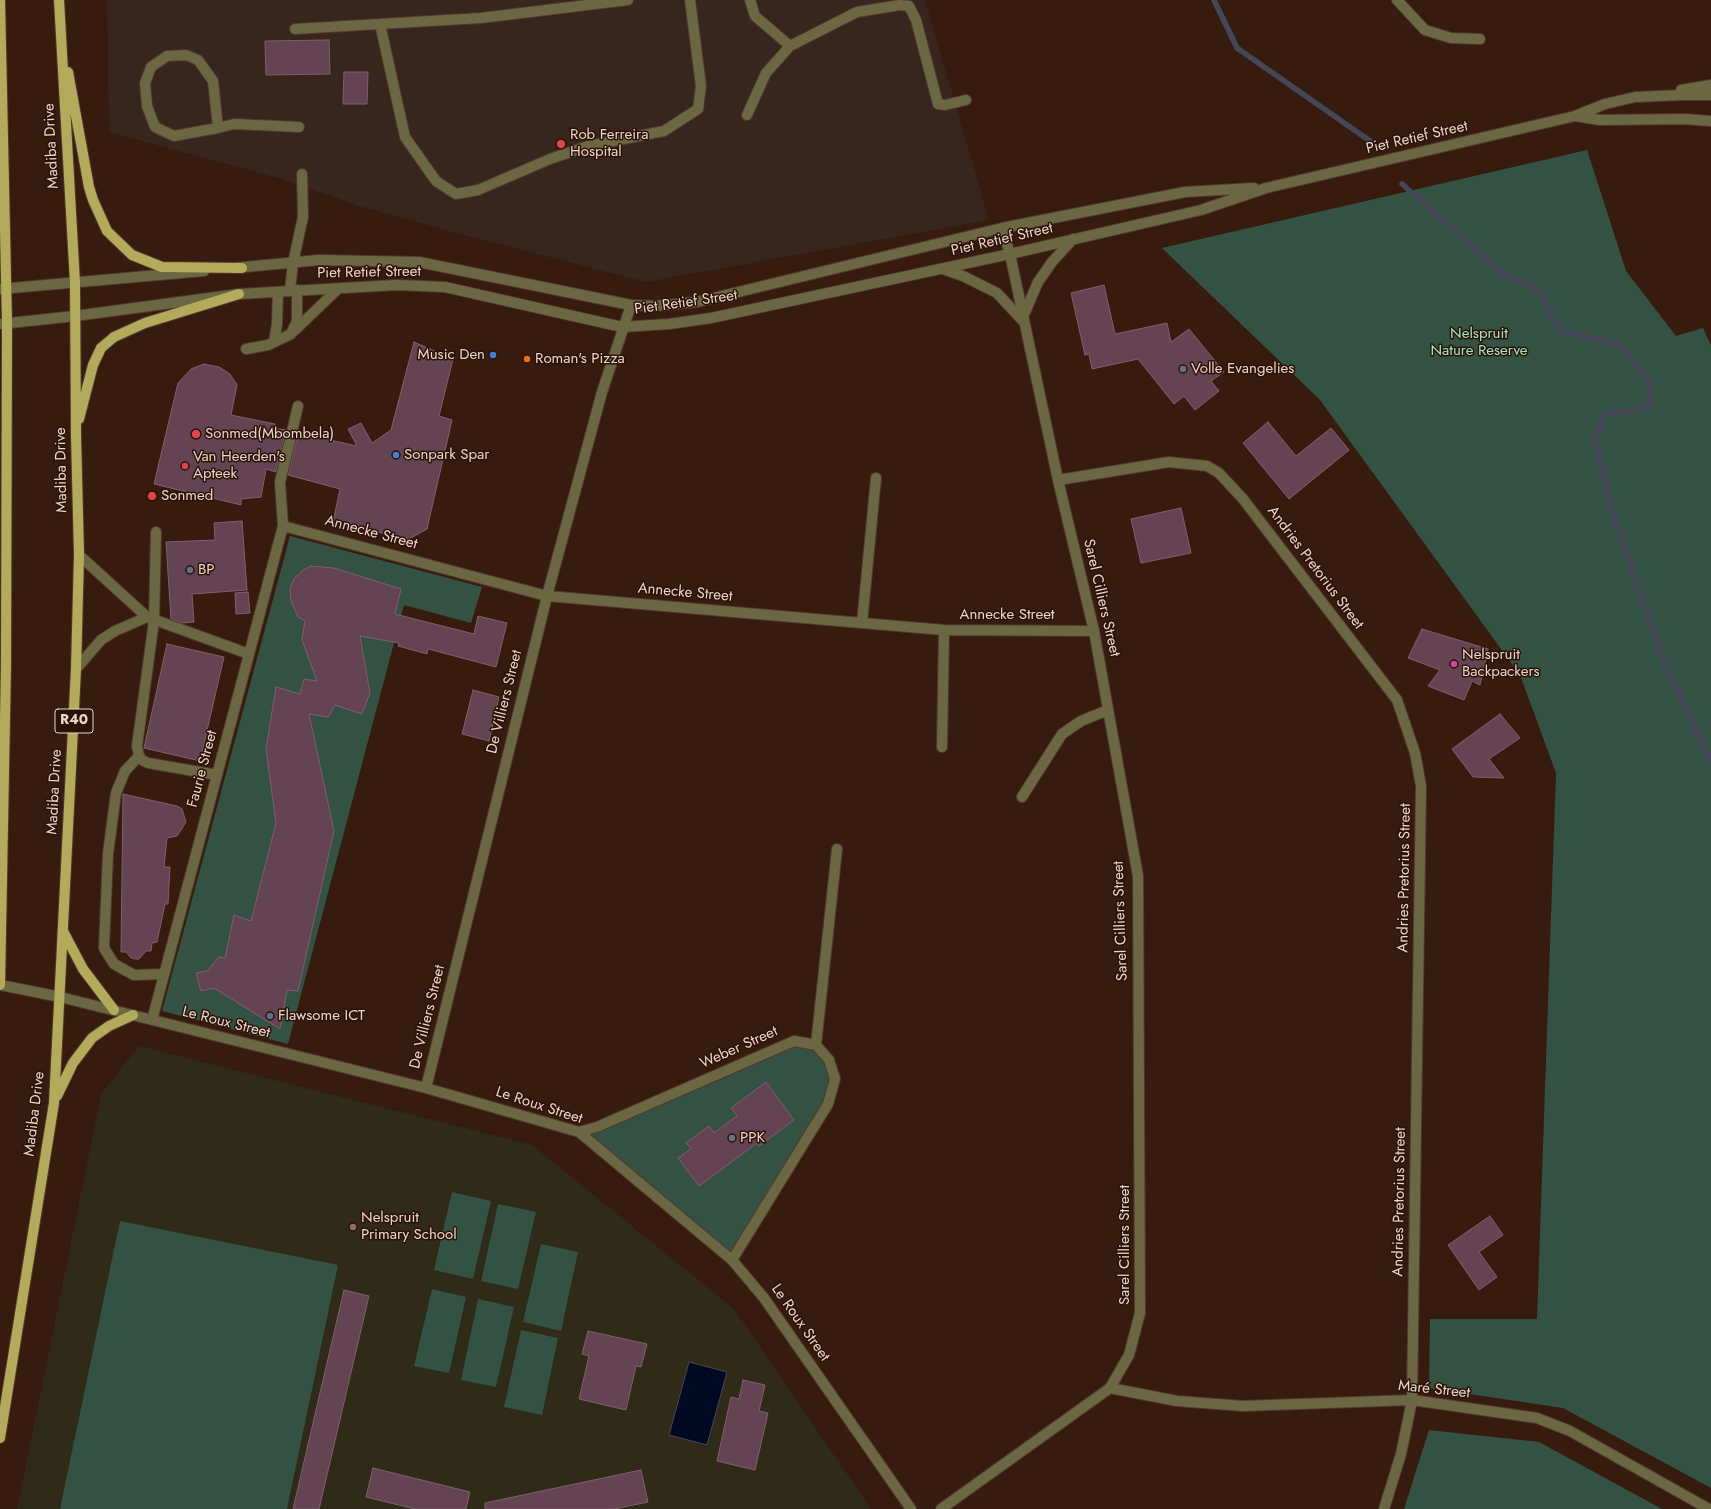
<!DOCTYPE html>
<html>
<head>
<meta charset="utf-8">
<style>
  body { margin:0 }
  canvas { display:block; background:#361b0e }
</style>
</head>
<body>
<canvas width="1711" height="1509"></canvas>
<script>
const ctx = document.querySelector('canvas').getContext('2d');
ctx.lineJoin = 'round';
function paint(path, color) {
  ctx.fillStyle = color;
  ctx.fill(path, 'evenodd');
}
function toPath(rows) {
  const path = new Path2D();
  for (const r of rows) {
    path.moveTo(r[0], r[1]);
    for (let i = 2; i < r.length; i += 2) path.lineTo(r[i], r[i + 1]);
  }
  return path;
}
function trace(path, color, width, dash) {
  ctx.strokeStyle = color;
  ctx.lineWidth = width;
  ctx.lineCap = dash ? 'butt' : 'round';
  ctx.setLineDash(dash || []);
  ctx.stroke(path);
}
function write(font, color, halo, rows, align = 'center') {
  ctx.font = font + ' Jost,sans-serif';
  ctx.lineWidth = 3;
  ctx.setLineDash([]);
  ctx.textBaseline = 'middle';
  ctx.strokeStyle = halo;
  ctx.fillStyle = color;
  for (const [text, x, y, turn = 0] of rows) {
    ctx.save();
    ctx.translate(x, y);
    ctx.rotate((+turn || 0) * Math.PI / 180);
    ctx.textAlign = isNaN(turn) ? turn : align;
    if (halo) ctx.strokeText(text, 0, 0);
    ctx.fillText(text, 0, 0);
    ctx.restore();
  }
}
paint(toPath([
  [139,1046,532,1145,734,1309,871,1509,17,1509,101,1094]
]), '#302a19');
paint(toPath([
  [107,0,925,0,989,220,646,282,453,232,359,206,279,178,109,132]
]), '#37261d');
paint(toPath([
  [1587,150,1626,271,1676,336,1703,328,1711,345,1711,1488,1563,1408,1429,1388,1430,1319,1537,1319,1556,773,1520,675,1320,400,1162,248],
  [290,536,482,587,471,623,404,605,288,1044,162,1011],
  [794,1041,816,1047,835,1079,828,1104,732,1260,579,1132],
  [452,1192,491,1201,473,1279,434,1270],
  [498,1204,536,1212,518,1289,481,1281],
  [120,1221,338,1265,287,1509,60,1509],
  [541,1244,578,1252,561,1331,523,1322],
  [432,1289,466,1297,449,1373,414,1366],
  [478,1299,514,1307,496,1387,461,1380],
  [521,1330,558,1338,542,1415,504,1407],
  [1429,1430,1539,1442,1662,1509,1404,1509]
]), '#335244');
const water = toPath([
  [689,1362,727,1372,707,1445,669,1435,689,1362]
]);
paint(water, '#000a23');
trace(water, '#464756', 1);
trace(toPath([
  [1214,0,1237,48,1370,141],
  [1402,184,1505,275,1540,290,1559,331,1618,344,1649,379,1650,407,1605,414,1594,438,1615,520,1665,664,1711,761]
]), '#464756', 5.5);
const building = toPath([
  [329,40,330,74,266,75,265,41,329,40],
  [344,72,368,72,367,104,343,104,344,72],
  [1104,285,1115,334,1167,323,1171,342,1189,329,1224,372,1211,381,1219,391,1195,410,1184,396,1174,404,1138,359,1092,369,1089,354,1085,355,1071,293,1104,285],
  [414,342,453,359,439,416,452,420,427,529,409,539,333,522,340,489,288,475,298,433,357,446,348,429,361,423,372,443,391,430,414,342],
  [204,364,219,367,230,374,237,385,231,415,275,424,274,428,286,430,276,472,266,469,261,497,241,499,241,505,154,484,178,383,191,369,204,364],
  [1268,422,1296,456,1331,428,1349,450,1289,499,1243,443,1268,422],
  [1181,508,1191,553,1141,563,1131,519,1181,508],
  [242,521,247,590,192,594,194,622,182,623,171,619,166,542,215,540,214,523,242,521],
  [311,566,334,568,401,589,395,614,474,634,478,616,507,623,496,667,428,649,427,654,398,646,399,643,360,636,370,693,362,714,335,705,328,717,309,714,334,831,298,991,287,990,280,1029,214,988,201,991,196,973,207,971,219,957,225,958,234,915,251,921,276,823,266,749,276,687,300,694,304,679,317,681,302,640,305,621,298,617,291,601,290,588,294,579,303,570,311,566],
  [248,592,250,613,236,614,235,593,248,592],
  [1422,629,1488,649,1480,685,1472,681,1464,700,1428,686,1440,670,1408,658,1422,629],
  [167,644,224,657,200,761,144,748,167,644],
  [473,690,499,697,489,741,462,734,473,690],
  [1500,714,1520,738,1489,759,1504,778,1473,777,1452,749,1500,714],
  [123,794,177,806,182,809,186,822,177,836,167,838,164,867,170,867,168,904,165,904,157,942,152,943,151,951,146,951,139,959,135,959,131,958,126,952,121,952,123,794],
  [766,1082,794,1120,759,1146,757,1143,699,1186,678,1158,691,1149,686,1143,709,1126,714,1133,737,1116,731,1108,766,1082],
  [1490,1216,1503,1235,1479,1252,1497,1277,1479,1290,1448,1245,1490,1216],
  [344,1290,369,1296,319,1509,293,1509,344,1290],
  [588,1331,647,1344,641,1367,636,1366,626,1410,579,1399,589,1356,582,1354,588,1331],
  [743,1380,765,1385,759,1411,768,1413,755,1470,717,1461,731,1397,739,1399,743,1380],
  [373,1468,470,1492,466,1509,415,1509,366,1497,373,1468],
  [641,1470,648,1502,614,1509,485,1509,485,1503,641,1470]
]);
paint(building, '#644452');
trace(building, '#815e6d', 1);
const minor = toPath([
  [750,0,755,16,790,46],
  [1397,0,1425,30,1451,38,1480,39],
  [380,24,405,137,436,181,456,194,478,190,550,159,588,146,664,131,698,109,701,86,690,0],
  [295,29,481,18,628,0],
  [1681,90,1711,85],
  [747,115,766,73,790,46,857,12,900,5,909,6,916,20,938,104,945,105,966,100],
  [1575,116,1600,120,1684,119,1711,121],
  [218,128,213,81,198,60,186,55,167,56,151,67,145,83,147,106,155,127,174,136,201,131,218,128,234,124,299,127],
  [234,268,319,260,419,262,631,305,655,306,697,302,1002,228,1185,192,1254,188],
  [943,269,963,276,997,293,1023,321],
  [0,289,204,271],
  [290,290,293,263,303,217,302,174],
  [1023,317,1038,282,1052,262,1073,239],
  [0,324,75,316,239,294,396,285,445,287,622,327,669,324,711,318,1010,254,1201,210,1266,188,1575,116,1605,104,1635,97,1682,95,1711,95],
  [294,331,339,288],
  [274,342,277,324,278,292],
  [246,349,268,345,291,334,297,321,297,290],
  [1058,480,1169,462,1207,466,1219,473,1243,499,1397,700,1415,753,1421,786,1412,1400,1401,1454,1384,1509],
  [283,526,547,596,944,630,1094,631],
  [156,532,154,621,137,746,139,756,142,760,148,763,217,775],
  [79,555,147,617,249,654],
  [862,623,876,478],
  [76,669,101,640,115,631,147,617],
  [942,747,944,630],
  [139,756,125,771,116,793,108,854,104,948,114,964,134,975,163,974],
  [1022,797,1062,734,1081,721,1108,710],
  [0,985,60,997,426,1088,579,1132,732,1260,764,1298,911,1509],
  [152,1020,283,526,280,482,298,406],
  [816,1045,837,849],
  [426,1088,547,596,602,392,631,305],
  [579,1132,597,1127,794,1041,816,1045,829,1060,835,1079,828,1104,732,1260],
  [1110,1388,1177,1401,1243,1406,1412,1400,1537,1418,1570,1431,1709,1509],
  [941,1509,1110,1388,1129,1355,1140,1313,1138,876,1094,631,1058,480,1010,254,1002,228]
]);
const major = toPath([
  [68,72,89,187,93,200,107,231,132,255,162,267,242,268],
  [79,419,93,365,101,348,114,337,145,323,239,294],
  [63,931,83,969,114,1010],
  [0,985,6,665,7,323,0,0],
  [57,1096,73,1063,92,1038,109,1026,133,1015],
  [0,1438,54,1103,76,669,79,555,76,435,75,283,59,0]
]);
trace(minor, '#53392d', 12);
trace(major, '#53392d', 12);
trace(minor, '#6b6742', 10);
trace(major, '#b4aa5c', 10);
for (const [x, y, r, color] of [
  [561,144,5,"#e0444e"],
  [493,355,4,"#3f7fe0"],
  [527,359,4,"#e8710a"],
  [1183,369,4,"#6b7280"],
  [196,434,5,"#e0444e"],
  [396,455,4,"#3f7fe0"],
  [185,466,4,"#e0444e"],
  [152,496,5,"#e0444e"],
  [190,570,4,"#5c6f8a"],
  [1454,664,4,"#d1479c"],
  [270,1016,4,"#5c6f8a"],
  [732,1138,4,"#6b7280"],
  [353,1227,4,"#8d6e63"]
]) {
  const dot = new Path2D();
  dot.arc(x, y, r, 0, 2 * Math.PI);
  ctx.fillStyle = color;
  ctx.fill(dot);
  trace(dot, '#2c1105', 1.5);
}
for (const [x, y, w] of [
  [74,721,38]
]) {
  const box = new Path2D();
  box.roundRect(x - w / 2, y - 12, w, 24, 3);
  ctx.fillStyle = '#2c1105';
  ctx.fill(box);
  trace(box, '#e9d6ce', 1);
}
write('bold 14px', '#e9d6ce', null, [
  ["R40",74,721]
]);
write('15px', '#e9d6ce', '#2c1105', [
  ["Rob Ferreira",570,135],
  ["Hospital",570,152],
  ["Music Den",485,355,"right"],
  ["Roman's Pizza",535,359],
  ["Volle Evangelies",1191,369],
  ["Sonmed(Mbombela)",205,434],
  ["Sonpark Spar",404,455],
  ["Van Heerden's",193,457],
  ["Apteek",193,474],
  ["Sonmed",161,496],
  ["BP",198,570],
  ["Nelspruit",1462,655],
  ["Backpackers",1462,672],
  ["Flawsome ICT",278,1016],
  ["PPK",740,1138],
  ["Nelspruit",361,1218],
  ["Primary School",361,1235]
], 'left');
write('15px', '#e9d6ce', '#2c1105', [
  ["Piet Retief Street",1417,138,-13],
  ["Madiba Drive",52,146,-93],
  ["Piet Retief Street",1002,240,-13],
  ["Piet Retief Street",369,273,-1],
  ["Piet Retief Street",686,303,-8],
  ["Madiba Drive",62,470,-91],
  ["Annecke Street",371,533,15],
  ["Andries Pretorius Street",1315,568,53],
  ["Annecke Street",685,593,5],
  ["Sarel Cilliers Street",1101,598,77],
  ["Annecke Street",1007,615],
  ["De Villiers Street",505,702,-76],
  ["Faurie Street",203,769,-75],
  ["Madiba Drive",55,792,-87],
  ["Andries Pretorius Street",1405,878,-89],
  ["Sarel Cilliers Street",1121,921,-92],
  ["De Villiers Street",428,1017,-76],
  ["Le Roux Street",226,1023,14],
  ["Weber Street",739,1048,-24],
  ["Le Roux Street",539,1106,18],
  ["Madiba Drive",35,1114,-83],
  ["Andries Pretorius Street",1400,1202,-89],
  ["Sarel Cilliers Street",1125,1245,-90],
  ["Le Roux Street",800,1323,55],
  ["Maré Street",1434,1390,6]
]);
write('15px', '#9fe9c7', '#2c1105', [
  ["Nelspruit",1479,334],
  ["Nature Reserve",1479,351]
]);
</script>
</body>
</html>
